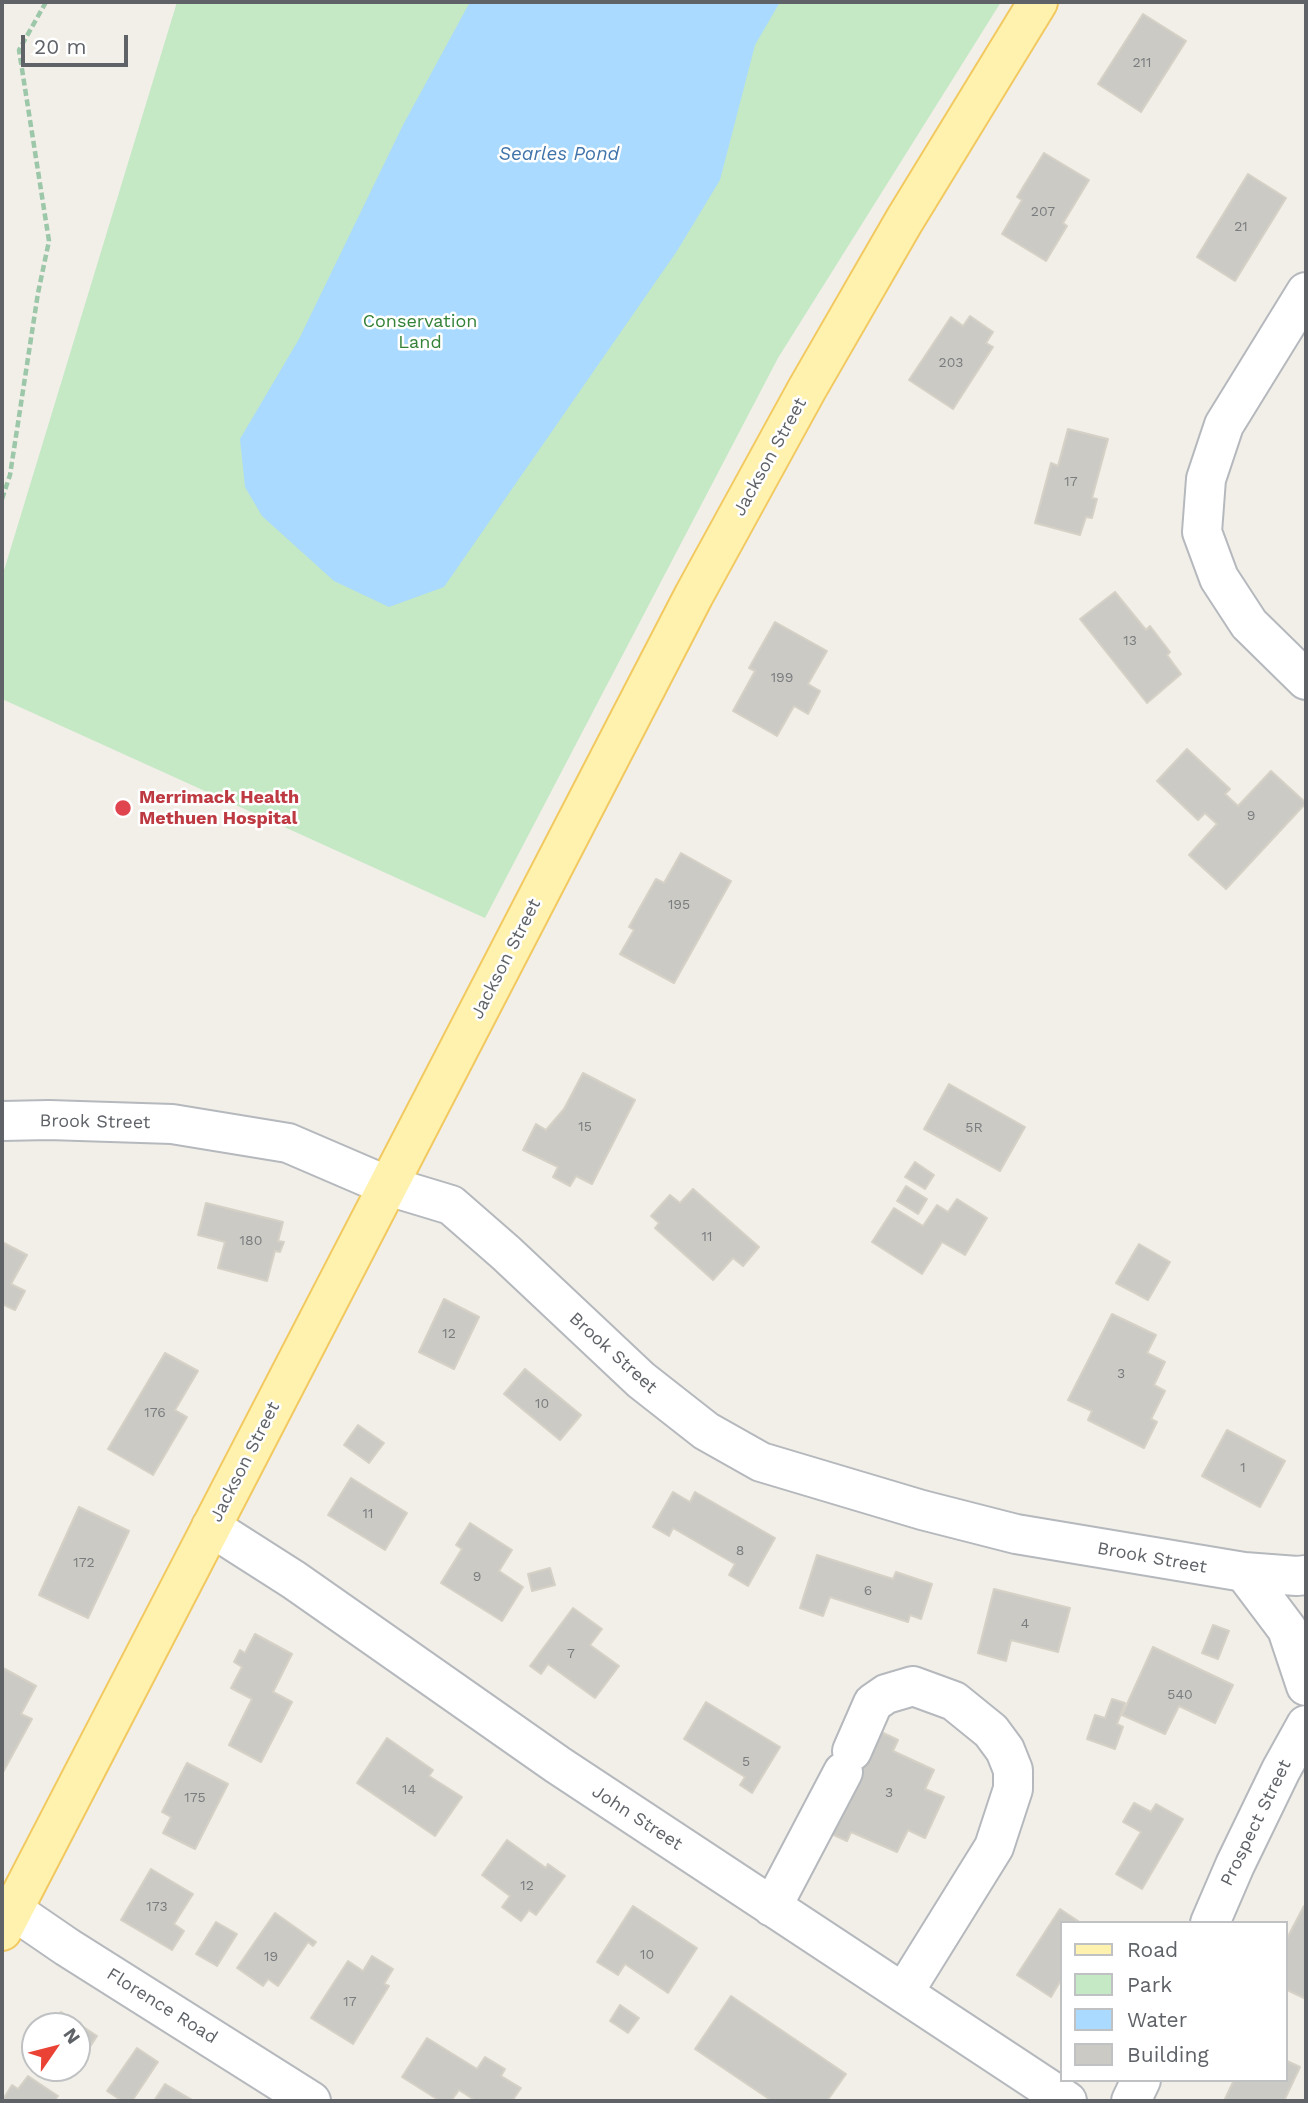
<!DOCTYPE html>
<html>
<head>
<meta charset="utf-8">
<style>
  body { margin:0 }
  #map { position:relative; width:1308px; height:2103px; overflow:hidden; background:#f1efe8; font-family:"Work Sans",sans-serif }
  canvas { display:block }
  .frame { position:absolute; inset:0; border:4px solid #5f6368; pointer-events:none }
  .legend { position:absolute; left:1060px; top:1921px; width:228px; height:161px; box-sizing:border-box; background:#fff; border:2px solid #bfc1c3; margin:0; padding:9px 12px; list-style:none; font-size:21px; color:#5f6368 }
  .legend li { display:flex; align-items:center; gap:14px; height:35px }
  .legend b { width:35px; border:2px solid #bfc1c3 }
  .north { position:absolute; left:21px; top:2012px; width:70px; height:70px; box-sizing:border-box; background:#fff; border:2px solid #bfc1c3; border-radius:50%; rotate:55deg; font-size:19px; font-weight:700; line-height:28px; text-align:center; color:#5f6368 }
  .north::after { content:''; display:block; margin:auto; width:24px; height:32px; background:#ea4335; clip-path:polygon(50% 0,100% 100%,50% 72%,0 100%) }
  .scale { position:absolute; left:21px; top:35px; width:107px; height:32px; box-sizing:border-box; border:4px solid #5f6368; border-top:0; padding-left:9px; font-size:21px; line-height:24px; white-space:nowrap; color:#5f6368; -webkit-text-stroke:5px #fff; paint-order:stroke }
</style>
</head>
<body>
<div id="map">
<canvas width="1308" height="2103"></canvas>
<div class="frame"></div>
<ul class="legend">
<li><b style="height:9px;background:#fff2af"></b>Road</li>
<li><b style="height:19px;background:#c5e8c5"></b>Park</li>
<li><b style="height:19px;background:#aadaff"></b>Water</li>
<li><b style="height:19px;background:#cccac5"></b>Building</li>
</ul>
<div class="north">N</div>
<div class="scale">20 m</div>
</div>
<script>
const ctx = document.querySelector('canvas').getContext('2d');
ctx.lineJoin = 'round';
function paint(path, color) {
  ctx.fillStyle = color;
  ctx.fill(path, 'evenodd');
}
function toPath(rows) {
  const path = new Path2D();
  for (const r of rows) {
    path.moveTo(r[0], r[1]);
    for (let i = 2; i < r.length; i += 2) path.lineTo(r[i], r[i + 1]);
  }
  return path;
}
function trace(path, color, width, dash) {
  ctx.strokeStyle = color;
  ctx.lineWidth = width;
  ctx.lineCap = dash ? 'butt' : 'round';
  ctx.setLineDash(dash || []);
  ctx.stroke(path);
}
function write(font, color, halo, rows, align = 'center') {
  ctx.font = font + ' "Work Sans",sans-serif';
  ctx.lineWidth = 5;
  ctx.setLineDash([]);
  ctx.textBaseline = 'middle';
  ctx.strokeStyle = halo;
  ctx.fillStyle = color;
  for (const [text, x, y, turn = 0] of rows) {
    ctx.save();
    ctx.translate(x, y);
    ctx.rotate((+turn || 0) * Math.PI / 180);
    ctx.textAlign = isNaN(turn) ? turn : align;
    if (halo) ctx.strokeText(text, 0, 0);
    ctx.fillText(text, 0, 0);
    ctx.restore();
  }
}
paint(toPath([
  [177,2,1001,2,778,358,485,918,2,699,2,577]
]), '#c5e8c5');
paint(toPath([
  [470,2,780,2,755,45,720,180,677,251,444,587,389,607,334,581,262,516,245,487,240,439,299,339,403,125]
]), '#aadaff');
const building = toPath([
  [1143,14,1186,41,1141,112,1098,84,1143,14],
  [1044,153,1089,180,1063,223,1067,226,1046,261,1002,234,1022,200,1017,197,1044,153],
  [1248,174,1286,198,1235,281,1197,257,1248,174],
  [970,316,993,332,986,343,993,347,953,409,909,380,951,317,963,326,970,316],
  [1068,429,1108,439,1092,498,1097,499,1092,518,1086,517,1080,535,1035,523,1051,463,1058,466,1068,429],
  [1115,592,1146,630,1150,626,1170,652,1167,655,1181,674,1147,703,1080,619,1115,592],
  [775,622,827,651,808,684,820,691,808,714,794,706,777,736,733,711,755,671,749,668,775,622],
  [1187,749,1230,789,1225,794,1238,806,1271,771,1306,803,1226,889,1189,855,1217,824,1205,813,1198,820,1157,781,1187,749],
  [681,853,731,881,674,983,620,954,634,930,629,927,656,879,664,883,681,853],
  [583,1073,635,1100,592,1184,576,1176,570,1186,553,1177,558,1167,523,1150,536,1124,546,1130,564,1109,583,1073],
  [949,1084,1025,1127,1000,1171,924,1129,949,1084],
  [915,1162,934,1175,925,1189,905,1177,915,1162],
  [906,1186,927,1199,918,1214,897,1201,906,1186],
  [693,1189,759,1247,743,1266,733,1258,713,1280,655,1228,659,1223,651,1216,670,1195,680,1203,693,1189],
  [957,1199,987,1218,965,1255,942,1242,922,1274,872,1242,894,1208,923,1226,937,1205,948,1212,957,1199],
  [206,1203,283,1222,278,1241,284,1242,280,1252,275,1251,267,1281,218,1268,225,1242,198,1235,206,1203],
  [2,1242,27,1255,11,1284,25,1291,15,1310,2,1304,2,1242],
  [1139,1244,1170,1262,1148,1300,1116,1283,1139,1244],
  [444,1299,479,1317,454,1369,419,1352,444,1299],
  [1112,1314,1156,1335,1147,1353,1165,1362,1154,1385,1165,1391,1151,1419,1157,1422,1144,1448,1088,1420,1092,1411,1068,1400,1112,1314],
  [165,1353,198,1371,175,1410,187,1417,153,1475,108,1449,165,1353],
  [525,1369,581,1415,560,1440,504,1394,525,1369],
  [358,1425,384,1443,369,1463,344,1445,358,1425],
  [1227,1430,1285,1461,1260,1507,1202,1476,1227,1430],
  [351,1478,407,1513,385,1550,328,1515,351,1478],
  [673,1492,690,1502,695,1492,775,1538,748,1586,729,1575,735,1564,673,1528,669,1536,653,1527,673,1492],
  [79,1507,129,1531,88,1618,39,1595,79,1507],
  [470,1523,512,1550,499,1571,523,1587,502,1621,441,1583,462,1549,456,1545,470,1523],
  [817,1555,893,1579,896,1572,932,1584,921,1619,910,1615,908,1622,830,1597,823,1616,800,1608,817,1555],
  [550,1568,555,1585,532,1591,528,1574,550,1568],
  [994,1589,1070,1608,1058,1652,1011,1640,1006,1661,978,1653,994,1589],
  [573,1608,602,1629,590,1645,619,1666,595,1698,548,1664,541,1674,530,1666,573,1608],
  [1213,1625,1229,1631,1218,1659,1202,1653,1213,1625],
  [255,1634,292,1654,273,1692,292,1702,261,1762,229,1745,252,1699,231,1688,242,1667,234,1662,240,1650,245,1653,255,1634],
  [1153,1647,1233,1685,1215,1723,1179,1706,1165,1734,1122,1715,1153,1647],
  [3,1668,36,1686,21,1714,32,1719,2,1774,3,1668],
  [1112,1699,1125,1703,1117,1724,1123,1727,1115,1749,1087,1739,1095,1715,1105,1718,1112,1699],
  [706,1702,780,1747,752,1793,740,1785,745,1777,684,1739,706,1702],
  [875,1729,898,1740,893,1751,934,1770,925,1789,944,1797,925,1838,908,1830,897,1852,851,1832,847,1841,827,1832,875,1729],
  [387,1738,433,1770,429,1776,462,1797,435,1836,357,1783,387,1738],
  [187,1763,228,1784,195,1849,163,1833,171,1817,162,1812,187,1763],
  [1134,1803,1151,1812,1156,1804,1183,1819,1142,1889,1116,1874,1141,1832,1123,1822,1134,1803],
  [507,1840,546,1868,548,1864,565,1876,536,1915,529,1910,521,1921,502,1907,510,1896,482,1875,507,1840],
  [151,1869,193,1894,174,1924,184,1931,172,1950,121,1920,151,1869],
  [633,1906,697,1948,668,1993,625,1964,618,1975,597,1962,633,1906],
  [1304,1906,1306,1907,1306,1999,1285,1989,1285,1942,1304,1906],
  [1060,1909,1081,1923,1061,1923,1061,1980,1051,1997,1017,1975,1060,1909],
  [275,1913,316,1942,313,1946,308,1942,278,1986,268,1979,263,1986,237,1968,275,1913],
  [216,1922,237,1934,217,1966,196,1954,216,1922],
  [372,1956,393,1969,384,1984,389,1986,353,2044,311,2018,348,1961,363,1971,372,1956],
  [731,1996,846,2074,827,2101,772,2101,695,2049,731,1996],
  [620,2005,639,2018,628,2033,610,2021,620,2005],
  [61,2012,97,2036,77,2067,77,2026,52,2026,61,2012],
  [427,2038,477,2069,485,2057,505,2069,501,2076,521,2088,512,2101,476,2101,459,2090,451,2101,440,2101,402,2077,427,2038],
  [137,2048,158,2062,132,2101,122,2101,107,2091,137,2048],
  [1285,2060,1300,2067,1284,2101,1224,2101,1234,2080,1285,2080,1285,2060],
  [28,2076,58,2096,54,2101,2,2101,12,2085,18,2089,28,2076],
  [165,2084,194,2101,154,2101,165,2084]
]);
paint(building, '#cccac5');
trace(building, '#d6d1c6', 2);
const minor = toPath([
  [1306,292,1224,425,1206,479,1202,532,1219,578,1249,624,1306,680],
  [2,1121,49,1120,172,1124,288,1143,388,1186,451,1205,506,1253,641,1380,706,1431,761,1462,922,1510,1016,1534,1244,1572,1287,1629,1306,1686],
  [211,1527,294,1580,558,1765,1067,2101],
  [1244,1572,1297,1576,1306,1575],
  [852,1751,873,1703,886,1694,913,1686,954,1701,991,1731,1005,1750,1013,1770,1013,1789,994,1847,904,1992],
  [772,1907,843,1772],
  [13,1910,67,1947,311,2101],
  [1210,1923,1235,1865,1281,1770,1306,1725],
  [1131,2101,1141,2080]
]);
const major = toPath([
  [2,1931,694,595,807,389,904,221,1038,2]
]);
trace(minor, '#b5b8bc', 42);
trace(major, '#f2c960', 42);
trace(toPath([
  [2,499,10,475,38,293,49,241,19,50,46,2]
]), '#9cc7a9', 4.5, [7, 3.5]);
trace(minor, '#fff', 38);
trace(major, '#fff2af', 38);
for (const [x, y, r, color] of [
  [123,808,9,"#e0444e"]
]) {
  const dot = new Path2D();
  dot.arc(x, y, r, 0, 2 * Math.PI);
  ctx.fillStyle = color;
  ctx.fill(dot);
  trace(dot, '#fff', 2.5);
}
write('14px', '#7a7d7f', null, [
  ["211",1142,63],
  ["207",1043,212],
  ["21",1241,227],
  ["203",951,363],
  ["17",1071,482],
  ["13",1130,641],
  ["199",782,678],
  ["9",1251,816],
  ["195",679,905],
  ["15",585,1127],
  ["5R",974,1128],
  ["11",707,1237],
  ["180",251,1241],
  ["12",449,1334],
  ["3",1121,1374],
  ["10",542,1404],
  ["176",155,1413],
  ["1",1243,1468],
  ["11",368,1514],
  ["8",740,1551],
  ["172",84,1563],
  ["9",477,1577],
  ["6",868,1591],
  ["4",1025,1624],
  ["7",571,1654],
  ["540",1180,1695],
  ["5",746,1762],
  ["14",409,1790],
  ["3",889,1793],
  ["175",195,1798],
  ["12",527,1886],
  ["173",157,1907],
  ["10",647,1955],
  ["19",271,1957],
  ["17",350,2002]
]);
write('18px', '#348238', '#fff', [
  ["Conservation",420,322],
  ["Land",420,343]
]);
write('18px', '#5f6368', '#fff', [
  ["Jackson Street",770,457,-61],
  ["Jackson Street",506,959,-63],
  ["Brook Street",95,1122,1],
  ["Brook Street",613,1353,42],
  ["Jackson Street",245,1462,-63],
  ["Brook Street",1152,1558,10],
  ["John Street",637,1818,33],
  ["Prospect Street",1256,1823,-64],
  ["Florence Road",162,2006,32]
]);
write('bold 18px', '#be3a42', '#fff', [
  ["Merrimack Health",139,798],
  ["Methuen Hospital",139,819]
], 'left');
write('italic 19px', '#4174aa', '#fff', [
  ["Searles Pond",559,154]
]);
</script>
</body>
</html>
